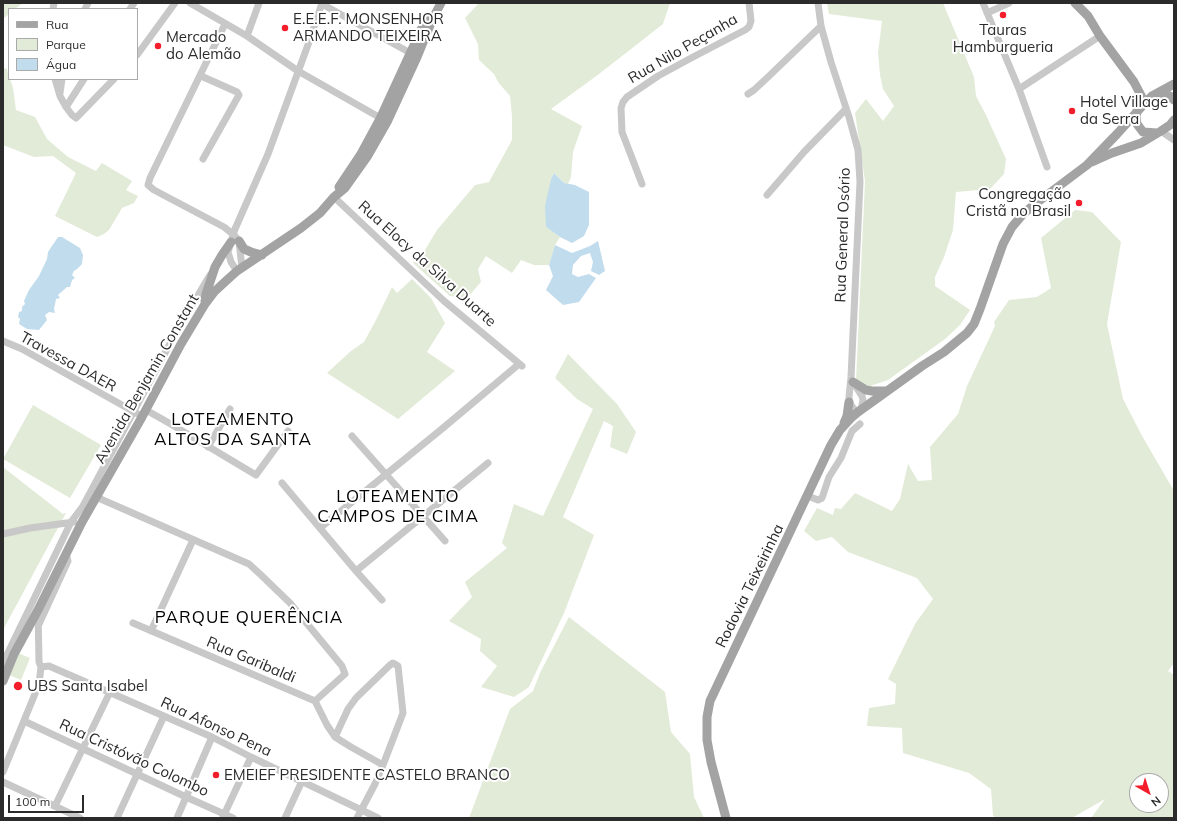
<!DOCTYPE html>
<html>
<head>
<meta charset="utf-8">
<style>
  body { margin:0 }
  #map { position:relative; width:1177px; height:821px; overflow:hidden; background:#fff; font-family:Mulish,sans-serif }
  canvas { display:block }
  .frame { position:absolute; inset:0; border:4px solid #2b2b2b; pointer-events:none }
  .legend { position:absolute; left:8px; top:8px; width:130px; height:72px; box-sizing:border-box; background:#fff; border:1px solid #aaa; margin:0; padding:5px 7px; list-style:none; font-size:12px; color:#2b2b2b }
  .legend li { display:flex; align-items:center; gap:8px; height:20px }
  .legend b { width:20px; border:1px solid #aaa }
  .north { position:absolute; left:1129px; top:773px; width:40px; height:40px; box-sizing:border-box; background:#fff; border:1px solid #aaa; border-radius:50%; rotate:141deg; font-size:11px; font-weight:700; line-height:16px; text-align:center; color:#2b2b2b }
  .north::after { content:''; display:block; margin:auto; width:14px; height:18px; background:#f31d2c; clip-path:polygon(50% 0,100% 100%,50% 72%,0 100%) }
  .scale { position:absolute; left:8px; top:795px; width:76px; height:18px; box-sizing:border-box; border:2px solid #2b2b2b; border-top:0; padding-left:5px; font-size:12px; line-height:14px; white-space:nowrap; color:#2b2b2b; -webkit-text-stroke:3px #fff; paint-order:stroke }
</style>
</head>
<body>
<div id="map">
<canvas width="1177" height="821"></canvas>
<div class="frame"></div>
<ul class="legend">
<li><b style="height:5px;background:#a3a3a3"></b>Rua</li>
<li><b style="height:11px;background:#e2ebd7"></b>Parque</li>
<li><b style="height:11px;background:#c1dced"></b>Água</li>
</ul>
<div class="north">N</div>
<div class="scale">100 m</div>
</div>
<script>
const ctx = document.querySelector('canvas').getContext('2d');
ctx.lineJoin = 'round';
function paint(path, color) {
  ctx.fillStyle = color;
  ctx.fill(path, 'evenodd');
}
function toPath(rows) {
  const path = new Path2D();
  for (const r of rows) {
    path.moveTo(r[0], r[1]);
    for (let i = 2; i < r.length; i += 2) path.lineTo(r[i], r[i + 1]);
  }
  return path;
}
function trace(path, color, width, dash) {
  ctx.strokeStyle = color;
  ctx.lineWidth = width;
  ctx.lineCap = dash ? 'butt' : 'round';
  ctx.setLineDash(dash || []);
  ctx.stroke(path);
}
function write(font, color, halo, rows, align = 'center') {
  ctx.font = font + ' Mulish,sans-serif';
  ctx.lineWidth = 4;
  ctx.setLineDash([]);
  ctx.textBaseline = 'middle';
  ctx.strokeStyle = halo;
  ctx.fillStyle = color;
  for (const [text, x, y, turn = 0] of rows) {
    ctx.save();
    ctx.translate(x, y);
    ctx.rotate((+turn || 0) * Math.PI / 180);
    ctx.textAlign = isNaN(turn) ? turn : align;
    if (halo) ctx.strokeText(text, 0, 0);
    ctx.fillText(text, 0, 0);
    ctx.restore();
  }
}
paint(toPath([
  [3,3,23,3,15,9,9,9,9,14,3,19],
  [479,3,670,3,663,24,599,74,551,109,582,126,573,152,571,177,568,184,564,183,554,173,551,179,549,190,546,227,560,237,555,245,549,265,534,265,521,260,512,273,486,256,478,269,481,282,467,298,450,296,413,263,425,250,437,230,475,185,489,182,512,140,512,116,510,96,498,82,494,74,479,60,478,44,465,18],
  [827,3,943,3,974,77,976,96,986,115,1006,159,1004,174,990,189,956,192,953,230,944,257,935,277,935,286,970,310,960,325,945,339,888,380,870,386,863,385,856,381,865,181,855,113,866,99,883,121,894,106,883,89,880,75,878,53,882,21,829,14],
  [3,68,7,69,9,79,10,79,13,88,16,110,35,117,47,139,68,157,96,171,102,163,132,181,126,190,138,196,134,203,122,208,109,230,104,234,97,237,55,216,76,173,53,156,34,157,3,145],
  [1075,210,1092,212,1121,242,1107,324,1123,399,1141,434,1174,491,1174,548,1173,549,1174,550,1174,663,1168,671,1174,675,1174,818,1091,818,1105,799,1072,818,995,818,993,815,991,789,969,773,903,753,902,728,867,726,869,708,895,704,896,684,888,679,915,624,933,599,917,578,848,552,832,537,816,541,804,531,817,508,833,515,835,508,841,509,855,493,892,511,900,499,908,464,918,481,932,480,930,447,958,414,967,386,995,326,994,322,1009,300,1037,297,1051,288,1041,238],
  [1137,781,1161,781,1161,805,1137,805],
  [412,279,431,298,445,323,427,352,455,371,398,419,327,373,351,351,364,342,376,320,392,287,397,293],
  [568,354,617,404,636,432,627,454,610,447,613,426,604,421,563,517,594,535,564,613,529,687,514,697,481,687,497,666,480,651,481,639,449,621,472,597,465,582,507,548,502,543,514,504,543,516,593,409,577,399,555,378],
  [33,405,101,445,70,498,3,459],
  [3,467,63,514,66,513,3,630],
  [569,617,665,692,671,732,690,754,694,797,704,818,469,818,510,709,533,691,540,673],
  [18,653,30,658,21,680,9,675]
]), '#e2ebd7');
paint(toPath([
  [554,173,564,183,575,185,589,192,589,225,584,236,572,243,560,237,546,227,545,206,551,179],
  [58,237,62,237,80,248,83,255,82,264,77,269,74,271,72,275,75,278,72,280,70,287,67,287,58,295,60,298,56,299,54,309,55,313,49,312,45,315,47,320,39,330,27,329,19,324,20,319,18,317,19,312,22,311,22,307,25,304,24,301,29,290,39,276,47,259,48,252],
  [598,241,605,271,599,275,591,271,593,262,590,253,581,256,573,265,572,274,578,277,589,274,596,278,579,302,563,305,546,290,553,276,549,265,555,245,572,253,590,246]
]), '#c1dced');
trace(toPath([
  [190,3,247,36,298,71,384,120],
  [818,3,821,26,831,62,849,117,858,150,860,182,851,377,849,397,849,402,853,408,858,412],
  [983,3,1019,89,1047,167],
  [322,4,414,55],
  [53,9,54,3],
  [85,9,88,3],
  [130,9,134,3],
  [987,13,1009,3],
  [225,24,150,178,148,185,154,190,224,227,234,235,239,241,242,268],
  [247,36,259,3],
  [137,55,175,3],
  [201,76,237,92,239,95,203,159],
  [55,79,60,96,66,107,72,115,76,118,114,79],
  [1019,89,1100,36],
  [60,93,62,79],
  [748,94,754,90,768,77,821,26],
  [66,107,84,79],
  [1161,131,1174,140],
  [642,184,622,132,621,108,623,102,627,97,658,76,693,57,745,30,749,27,751,21,749,3],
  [767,195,804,152,846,109],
  [334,197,444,301,522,366],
  [237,271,231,262,228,252,231,242,235,229,268,154,309,42,322,3],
  [3,341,22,349,138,414],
  [855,385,862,396,863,400,861,410],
  [146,410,169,423,256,475,288,431],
  [352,436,445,541],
  [208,447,230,409],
  [282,483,356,571,382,600],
  [808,496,818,500,822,498,829,477,841,458,852,431,860,424],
  [96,497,249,564,261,575,290,603,342,666,345,674,315,701],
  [320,528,443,428,519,364],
  [3,534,30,528,74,522],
  [356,571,488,463],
  [133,623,315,701],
  [39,624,68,561,66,553],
  [151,631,193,540],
  [3,663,71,522,83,506,173,338,204,285,210,275],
  [41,667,49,666,212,737,251,757,378,818],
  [315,701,327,725,335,737,351,747,383,765],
  [24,721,186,797,233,818],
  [335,737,348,709,356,698,390,665,393,663,398,666,403,713,383,765,375,784,357,818],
  [3,772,39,684,41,667,39,662,38,610],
  [3,782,80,818],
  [55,806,110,692],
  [223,817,251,757],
  [117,818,164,716],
  [177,818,212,737],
  [285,818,302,781]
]), '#c8c8c8', 7);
trace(toPath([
  [1075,3,1088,16,1100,36,1134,82,1145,103],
  [1156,95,1170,96,1174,100],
  [1137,110,1136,118,1137,124,1143,132,1157,133],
  [1092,162,1112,153,1141,143,1161,131,1170,125,1174,120],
  [339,187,361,154,380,119,427,17],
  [239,241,244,249,251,252,262,255],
  [205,301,206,294,215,267,222,255,231,242],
  [853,382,866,390,872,391,887,391],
  [844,423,847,416,849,402],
  [3,681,14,654,38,610,82,522,142,417,181,344,205,304,214,292,227,280,237,271,301,228,320,213,334,197,345,188,367,157,387,122,417,57,433,18,441,3],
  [726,818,711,762,707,740,707,717,710,701,831,445,840,430,852,417,858,412,922,366,944,352,967,333,974,324,980,309,1003,244,1012,227,1023,214,1035,204,1087,165,1117,134,1145,103,1152,96,1174,84]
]), '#a3a3a3', 9);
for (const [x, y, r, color] of [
  [1003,15,4,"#f31d2c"],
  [285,28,4,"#f31d2c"],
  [158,46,4,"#f31d2c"],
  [1072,111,4,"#f31d2c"],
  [1079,203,4,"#f31d2c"],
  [18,686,5,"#f31d2c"],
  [216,775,4,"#f31d2c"]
]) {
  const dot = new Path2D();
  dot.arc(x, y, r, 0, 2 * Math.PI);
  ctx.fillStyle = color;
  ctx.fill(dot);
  trace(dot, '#fff', 1.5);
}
write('15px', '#2b2b2b', '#fff', [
  ["E.E.E.F. MONSENHOR",293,19],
  ["ARMANDO TEIXEIRA",293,36],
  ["Tauras",1003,30,"center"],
  ["Hamburgueria",1003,47,"center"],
  ["Mercado",166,37],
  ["do Alemão",166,54],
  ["Hotel Village",1080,102],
  ["da Serra",1080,119],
  ["Congregação",1071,194,"right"],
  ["Cristã no Brasil",1071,211,"right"],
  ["UBS Santa Isabel",27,686],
  ["EMEIEF PRESIDENTE CASTELO BRANCO",224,775]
], 'left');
write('15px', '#2b2b2b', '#fff', [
  ["Rua Nilo Peçanha",683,49,-30],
  ["Rua General Osório",843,235,-88],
  ["Rua Elocy da Silva Duarte",427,264,42],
  ["Travessa DAER",68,362,29],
  ["Avenida Benjamin Constant",147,379,-60],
  ["Rodovia Teixeirinha",750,586,-64],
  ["Rua Garibaldi",251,660,23],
  ["Rua Afonso Pena",216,727,25],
  ["Rua Cristóvão Colombo",134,758,25]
]);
ctx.letterSpacing = '1px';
write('17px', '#000', '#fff', [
  ["LOTEAMENTO",233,420],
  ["ALTOS DA SANTA",233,440],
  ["LOTEAMENTO",398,497],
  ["CAMPOS DE CIMA",398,517],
  ["PARQUE QUERÊNCIA",249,618]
]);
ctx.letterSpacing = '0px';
</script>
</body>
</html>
